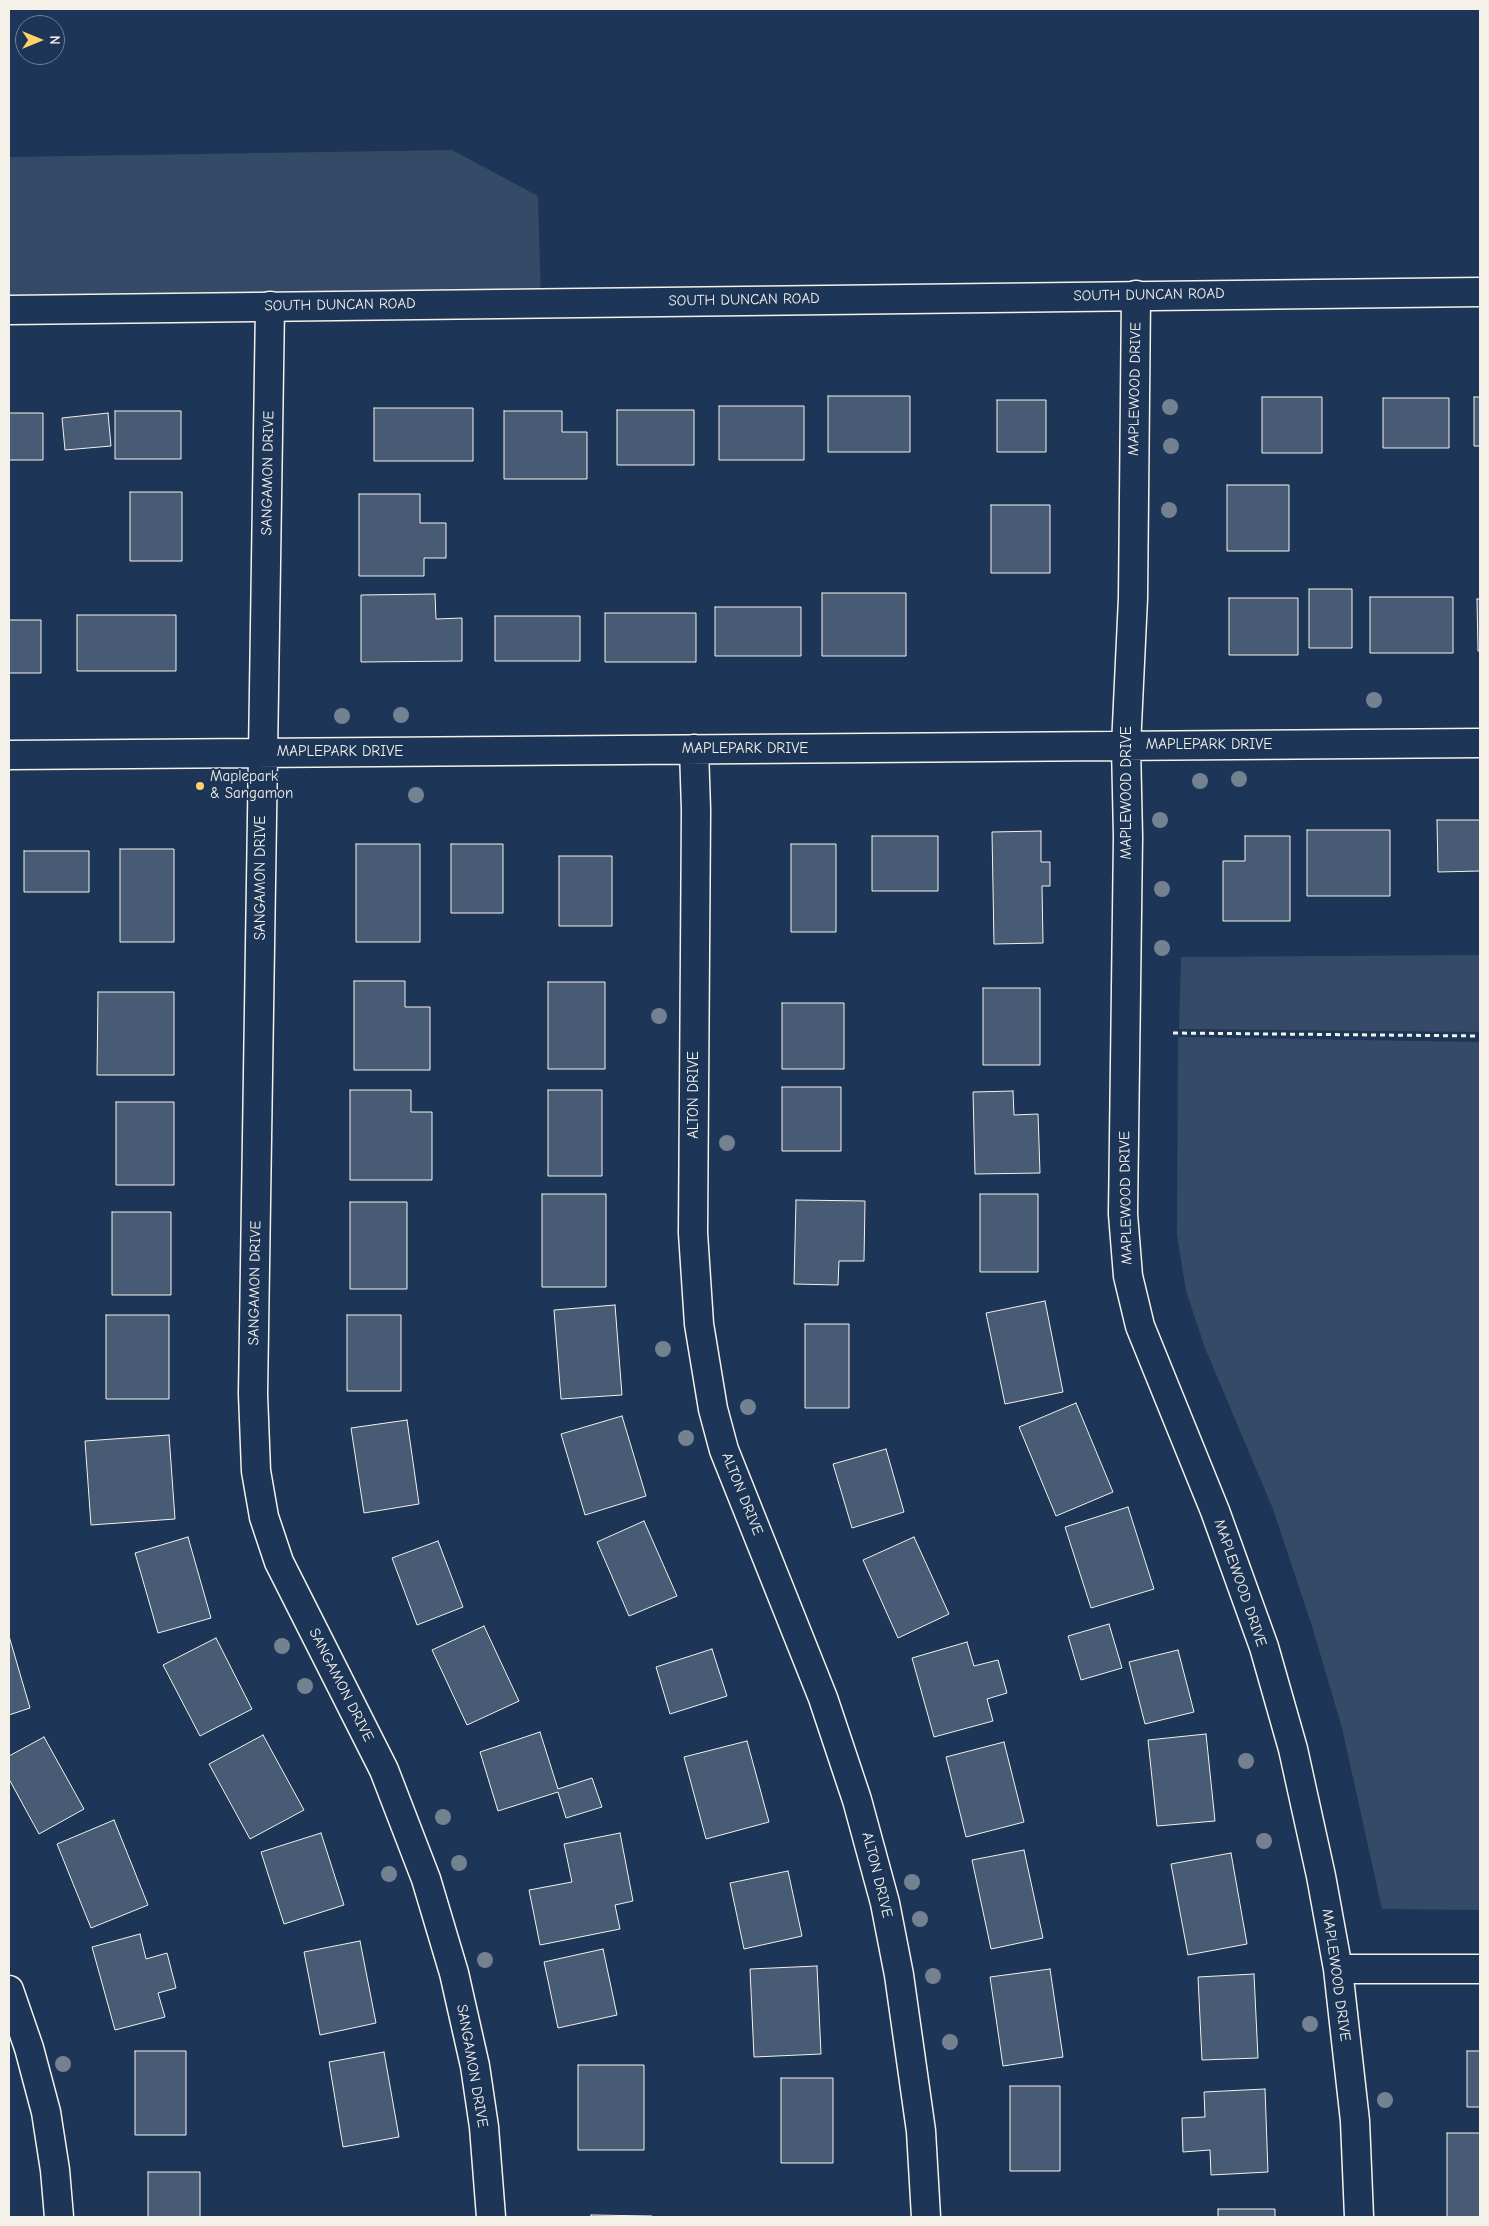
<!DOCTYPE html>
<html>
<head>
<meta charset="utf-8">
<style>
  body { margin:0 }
  #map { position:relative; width:1489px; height:2226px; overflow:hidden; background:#1d3557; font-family:"Comic Neue",sans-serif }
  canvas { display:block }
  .frame { position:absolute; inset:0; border:10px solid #f4f1e8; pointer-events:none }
  .north { position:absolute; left:15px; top:15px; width:50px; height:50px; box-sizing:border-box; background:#1d3557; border:1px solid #738091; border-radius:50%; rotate:90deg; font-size:14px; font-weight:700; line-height:20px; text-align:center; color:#f4f1e8 }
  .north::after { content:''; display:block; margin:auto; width:18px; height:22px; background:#ffd166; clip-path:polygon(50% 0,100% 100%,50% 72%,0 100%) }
</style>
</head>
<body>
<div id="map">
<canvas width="1489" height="2226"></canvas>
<div class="frame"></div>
<div class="north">N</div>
</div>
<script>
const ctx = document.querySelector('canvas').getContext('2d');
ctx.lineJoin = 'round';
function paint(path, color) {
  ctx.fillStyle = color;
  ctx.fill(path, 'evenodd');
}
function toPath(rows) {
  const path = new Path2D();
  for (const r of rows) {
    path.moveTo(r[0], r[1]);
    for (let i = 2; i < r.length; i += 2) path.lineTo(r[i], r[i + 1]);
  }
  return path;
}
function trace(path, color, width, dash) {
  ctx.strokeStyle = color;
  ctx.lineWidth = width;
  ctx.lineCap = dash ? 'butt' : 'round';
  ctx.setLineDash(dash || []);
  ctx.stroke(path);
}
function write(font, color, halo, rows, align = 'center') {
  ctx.font = font + ' "Comic Neue",sans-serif';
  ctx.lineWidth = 4;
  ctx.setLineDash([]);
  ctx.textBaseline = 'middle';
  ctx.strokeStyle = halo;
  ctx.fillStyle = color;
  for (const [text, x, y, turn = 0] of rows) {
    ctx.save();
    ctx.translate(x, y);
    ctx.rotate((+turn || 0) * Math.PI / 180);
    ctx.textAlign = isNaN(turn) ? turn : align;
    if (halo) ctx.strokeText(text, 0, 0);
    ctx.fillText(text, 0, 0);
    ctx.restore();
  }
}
paint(toPath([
  [452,150,538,196,541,302,9,310,9,157],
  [1480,955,1480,1032,1179,1029,1181,957],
  [1178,1037,1480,1042,1480,1910,1382,1909,1342,1728,1312,1626,1273,1509,1205,1348,1186,1291,1177,1235]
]), '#354a67');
const building = toPath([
  [828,396,910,396,910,452,828,452,828,396],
  [1262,397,1322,397,1322,453,1262,453,1262,397],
  [1474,397,1480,397,1480,446,1474,446,1474,397],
  [1383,398,1449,398,1449,448,1383,448,1383,398],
  [997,400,1046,400,1046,452,997,452,997,400],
  [719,406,804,406,804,460,719,460,719,406],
  [374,408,473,408,473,461,374,461,374,408],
  [617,410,694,410,694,465,617,465,617,410],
  [115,411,181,411,181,459,115,459,115,411],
  [504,411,562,411,562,432,587,432,587,479,504,479,504,411],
  [9,413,43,413,43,460,9,460,9,413],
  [108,413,111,446,65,450,62,418,108,413],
  [1227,485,1289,485,1289,551,1227,551,1227,485],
  [130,492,182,492,182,561,130,561,130,492],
  [359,494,420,494,420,523,446,523,446,558,424,558,424,576,359,576,359,494],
  [991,505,1050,505,1050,573,991,573,991,505],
  [1309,589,1352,589,1352,648,1309,648,1309,589],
  [822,593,906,593,906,656,822,656,822,593],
  [435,594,436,619,462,618,462,661,361,662,361,595,435,594],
  [1370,597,1453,597,1453,653,1370,653,1370,597],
  [1229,598,1298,598,1298,655,1229,655,1229,598],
  [1477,599,1480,599,1480,651,1478,651,1477,599],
  [715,607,801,607,801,656,715,656,715,607],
  [605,613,696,613,696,662,605,662,605,613],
  [77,615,176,615,176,671,77,671,77,615],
  [495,616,580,616,580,661,495,661,495,616],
  [9,620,41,620,41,673,9,673,9,620],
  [1437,820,1480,820,1480,871,1438,872,1437,820],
  [1307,830,1390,830,1390,896,1307,896,1307,830],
  [1041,831,1041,862,1050,862,1050,886,1042,886,1043,943,994,944,992,832,1041,831],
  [872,836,938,836,938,891,872,891,872,836],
  [1245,836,1290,836,1290,921,1223,921,1223,861,1245,861,1245,836],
  [356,844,420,844,420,942,356,942,356,844],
  [451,844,503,844,503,913,451,913,451,844],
  [791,844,836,844,836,932,791,932,791,844],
  [120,849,174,849,174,942,120,942,120,849],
  [24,851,89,851,89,892,24,892,24,851],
  [559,856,612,856,612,926,559,926,559,856],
  [354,981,405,981,405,1007,430,1007,430,1070,354,1070,354,981],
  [548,982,605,982,605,1069,548,1069,548,982],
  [983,988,1040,988,1040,1065,983,1065,983,988],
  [98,992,174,992,174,1075,97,1075,98,992],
  [782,1003,844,1003,844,1069,782,1069,782,1003],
  [782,1087,841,1087,841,1151,782,1151,782,1087],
  [350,1090,411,1090,411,1112,432,1112,432,1180,350,1180,350,1090],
  [548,1090,602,1090,602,1176,548,1176,548,1090],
  [1013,1091,1014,1115,1038,1114,1040,1173,975,1174,973,1092,1013,1091],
  [116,1102,174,1102,174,1185,116,1185,116,1102],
  [542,1194,606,1194,606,1287,542,1287,542,1194],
  [980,1194,1038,1194,1038,1272,980,1272,980,1194],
  [796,1200,865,1201,864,1261,839,1261,838,1285,794,1284,796,1200],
  [350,1202,407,1202,407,1289,350,1289,350,1202],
  [112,1212,171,1212,171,1295,112,1295,112,1212],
  [1045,1301,1063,1392,1005,1404,986,1313,1045,1301],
  [615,1305,622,1395,561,1399,554,1310,615,1305],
  [106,1315,169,1315,169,1399,106,1399,106,1315],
  [347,1315,401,1315,401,1391,347,1391,347,1315],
  [805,1324,849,1324,849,1408,805,1408,805,1324],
  [1076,1403,1113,1492,1056,1516,1019,1427,1076,1403],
  [622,1416,646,1496,585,1515,561,1434,622,1416],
  [407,1420,419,1504,364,1513,351,1428,407,1420],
  [169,1435,175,1519,91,1525,85,1441,169,1435],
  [886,1449,904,1512,852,1528,833,1464,886,1449],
  [1128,1507,1154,1589,1091,1608,1065,1527,1128,1507],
  [644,1521,677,1596,629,1616,597,1542,644,1521],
  [188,1537,211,1618,158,1633,135,1553,188,1537],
  [914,1537,949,1614,898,1638,863,1560,914,1537],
  [438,1541,463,1607,417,1625,392,1558,438,1541],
  [1109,1624,1122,1668,1081,1680,1068,1636,1109,1624],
  [484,1626,519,1701,467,1725,432,1650,484,1626],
  [9,1636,30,1708,9,1715,9,1636],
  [216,1638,252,1709,200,1736,163,1665,216,1638],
  [967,1642,974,1666,998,1660,1007,1693,987,1699,993,1721,934,1737,912,1658,967,1642],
  [712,1649,727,1696,670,1714,656,1667,712,1649],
  [1178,1650,1194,1712,1145,1724,1129,1662,1178,1650],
  [540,1732,558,1789,592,1778,602,1807,566,1818,558,1792,498,1811,480,1752,540,1732],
  [1206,1734,1215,1821,1157,1826,1148,1740,1206,1734],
  [263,1735,304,1810,250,1839,209,1764,263,1735],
  [44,1737,84,1809,39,1834,9,1779,9,1756,44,1737],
  [747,1741,769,1822,706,1839,684,1757,747,1741],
  [1004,1742,1024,1822,966,1837,946,1757,1004,1742],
  [114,1820,148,1905,91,1928,57,1844,114,1820],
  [321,1833,344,1905,284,1924,261,1852,321,1833],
  [620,1833,633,1901,615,1905,620,1929,540,1945,529,1890,572,1882,564,1844,620,1833],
  [1024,1850,1043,1938,991,1949,972,1860,1024,1850],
  [1231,1853,1247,1944,1188,1955,1171,1864,1231,1853],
  [788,1871,802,1936,744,1949,730,1883,788,1871],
  [140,1934,146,1959,167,1953,176,1988,158,1993,165,2017,115,2030,92,1947,140,1934],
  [360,1941,376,2023,320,2035,304,1952,360,1941],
  [603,1949,617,2015,558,2028,544,1962,603,1949],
  [817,1966,821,2054,754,2057,750,1969,817,1966],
  [1050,1969,1063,2057,1003,2066,990,1977,1050,1969],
  [1254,1974,1258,2058,1202,2060,1198,1977,1254,1974],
  [135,2051,186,2051,186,2135,135,2135,135,2051],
  [1467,2051,1480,2051,1480,2107,1467,2107,1467,2051],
  [384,2052,399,2137,343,2147,329,2062,384,2052],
  [578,2065,644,2065,644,2150,578,2150,578,2065],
  [781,2078,833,2078,833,2163,781,2163,781,2078],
  [1010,2086,1060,2086,1060,2171,1010,2171,1010,2086],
  [1265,2089,1268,2172,1211,2175,1210,2150,1183,2152,1182,2118,1205,2117,1204,2092,1265,2089],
  [1447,2133,1480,2133,1480,2217,1447,2217,1447,2133],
  [148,2172,200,2172,200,2217,148,2217,148,2172],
  [1218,2209,1275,2209,1275,2217,1218,2217,1218,2209],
  [591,2215,652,2216,652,2217,591,2217,591,2215]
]);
paint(building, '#485b74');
trace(building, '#f4f1e8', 1);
const minor = toPath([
  [1136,295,1133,598,1126,746,1128,837,1123,1214,1128,1276,1140,1326,1215,1511,1264,1647,1293,1749,1321,1876,1338,1969,1355,2121,1359,2217],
  [270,306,253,1394,256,1471,264,1517,279,1562,384,1770,426,1879,454,1973,475,2066,484,2127,491,2217],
  [694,749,696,810,693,1233,699,1324,713,1409,724,1450,823,1698,857,1800,885,1903,899,1975,921,2131,926,2217],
  [9,755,1480,743],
  [1338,1969,1480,1969],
  [9,1990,29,2048,46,2112,55,2170,59,2217]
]);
const secondary = toPath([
  [9,310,1480,292]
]);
trace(minor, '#f4f1e8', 31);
trace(secondary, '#f4f1e8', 31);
trace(toPath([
  [1173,1033,1480,1036]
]), '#f4f1e8', 3, [5, 4]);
trace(minor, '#1d3557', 28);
trace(secondary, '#1d3557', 28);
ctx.fillStyle = '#748191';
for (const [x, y] of [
  [1170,407],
  [1171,446],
  [1169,510],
  [1374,700],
  [401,715],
  [342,716],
  [1239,779],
  [1200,781],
  [416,795],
  [1160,820],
  [1162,889],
  [1162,948],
  [659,1016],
  [727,1143],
  [663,1349],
  [748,1407],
  [686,1438],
  [282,1646],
  [305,1686],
  [1246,1761],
  [443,1817],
  [1264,1841],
  [459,1863],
  [389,1874],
  [912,1882],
  [920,1919],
  [485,1960],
  [933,1976],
  [1310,2024],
  [950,2042],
  [63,2064],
  [1385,2100]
]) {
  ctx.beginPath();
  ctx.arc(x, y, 8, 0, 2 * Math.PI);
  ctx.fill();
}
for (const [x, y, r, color] of [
  [200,786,5,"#ffd166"]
]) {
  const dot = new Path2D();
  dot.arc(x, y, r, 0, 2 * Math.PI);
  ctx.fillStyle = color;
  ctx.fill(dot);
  trace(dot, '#1d3557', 2);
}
write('15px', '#f4f1e8', '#1d3557', [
  ["SOUTH DUNCAN ROAD",1149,295,-1],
  ["SOUTH DUNCAN ROAD",744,300,-1],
  ["SOUTH DUNCAN ROAD",340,305,-1],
  ["MAPLEWOOD DRIVE",1135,389,-89],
  ["SANGAMON DRIVE",268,473,-89],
  ["MAPLEPARK DRIVE",1209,745],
  ["MAPLEPARK DRIVE",745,749],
  ["MAPLEPARK DRIVE",340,752],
  ["MAPLEWOOD DRIVE",1127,793,-90],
  ["SANGAMON DRIVE",261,878,-90],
  ["ALTON DRIVE",694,1095,-90],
  ["MAPLEWOOD DRIVE",1126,1198,-91],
  ["SANGAMON DRIVE",255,1283,-89],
  ["ALTON DRIVE",742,1494,68],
  ["MAPLEWOOD DRIVE",1240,1583,71],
  ["SANGAMON DRIVE",341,1685,63],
  ["ALTON DRIVE",877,1875,76],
  ["MAPLEWOOD DRIVE",1336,1975,82],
  ["SANGAMON DRIVE",472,2066,80]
]);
write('15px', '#f4f1e8', '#1d3557', [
  ["Maplepark",210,777],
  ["& Sangamon",210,794]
], 'left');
</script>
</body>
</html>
